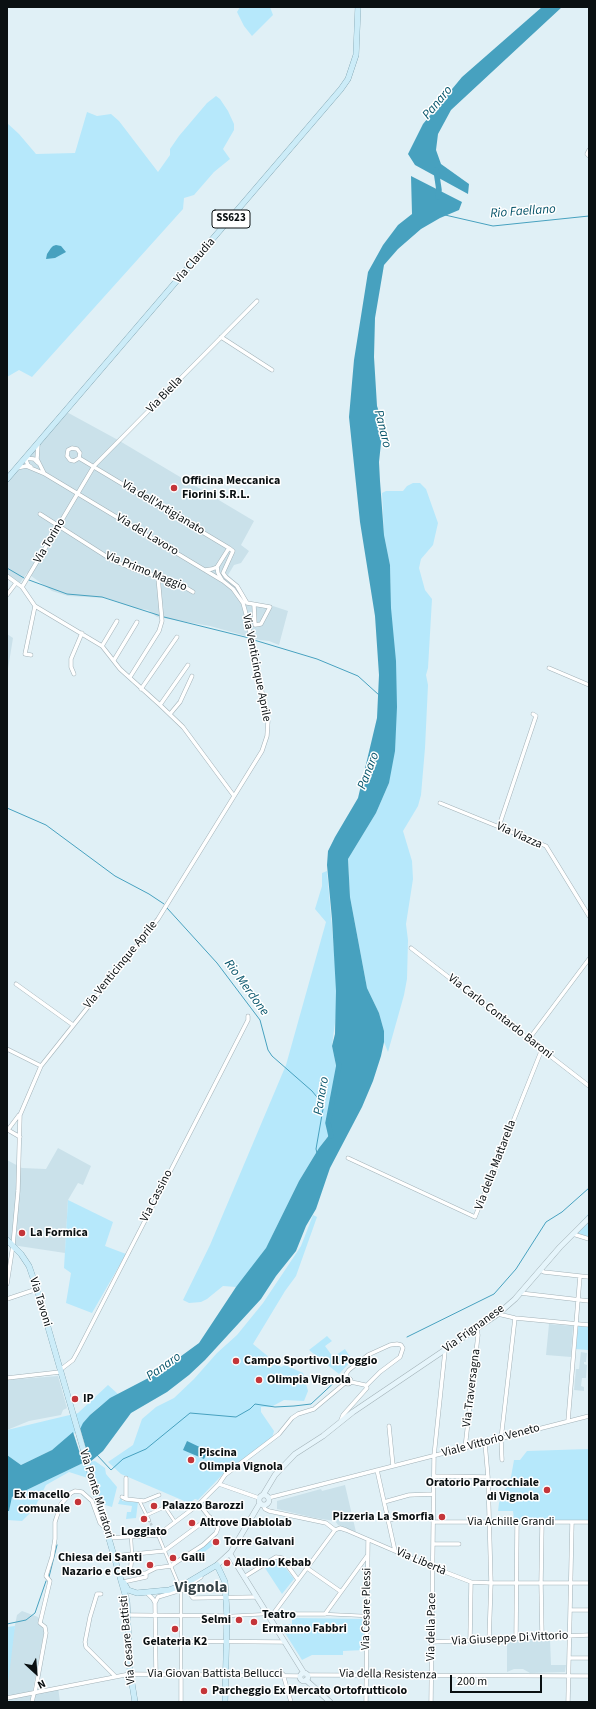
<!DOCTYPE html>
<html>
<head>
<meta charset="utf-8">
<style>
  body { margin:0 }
  #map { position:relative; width:596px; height:1709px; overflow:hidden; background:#e0f0f6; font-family:"Source Sans 3",sans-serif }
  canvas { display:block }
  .frame { position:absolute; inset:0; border:8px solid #0a1012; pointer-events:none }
  .north { position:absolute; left:16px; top:1653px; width:40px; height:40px; -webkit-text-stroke:3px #fff; paint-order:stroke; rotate:154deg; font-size:11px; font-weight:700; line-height:16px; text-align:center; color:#0a1012 }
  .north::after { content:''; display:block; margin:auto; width:14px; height:18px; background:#0a1012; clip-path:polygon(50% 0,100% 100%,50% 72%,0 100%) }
  .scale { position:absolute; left:450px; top:1675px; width:92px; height:18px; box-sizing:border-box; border:2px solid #0a1012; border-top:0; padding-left:5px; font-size:12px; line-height:14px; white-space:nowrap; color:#0a1012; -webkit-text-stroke:3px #fff; paint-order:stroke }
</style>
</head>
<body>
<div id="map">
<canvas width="596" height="1709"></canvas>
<div class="frame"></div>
<div class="north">N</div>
<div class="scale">200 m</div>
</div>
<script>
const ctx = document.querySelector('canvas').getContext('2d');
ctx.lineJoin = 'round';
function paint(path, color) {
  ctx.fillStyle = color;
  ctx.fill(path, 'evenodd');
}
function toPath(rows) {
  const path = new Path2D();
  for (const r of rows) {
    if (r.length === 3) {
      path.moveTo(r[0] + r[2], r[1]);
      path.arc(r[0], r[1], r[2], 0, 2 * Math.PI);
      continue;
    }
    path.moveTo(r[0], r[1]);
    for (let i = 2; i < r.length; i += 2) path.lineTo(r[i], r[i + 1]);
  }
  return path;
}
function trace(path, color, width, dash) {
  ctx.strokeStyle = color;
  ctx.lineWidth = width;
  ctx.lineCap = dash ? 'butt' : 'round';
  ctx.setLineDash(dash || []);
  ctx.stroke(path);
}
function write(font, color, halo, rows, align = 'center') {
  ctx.font = font + ' "Source Sans 3",sans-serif';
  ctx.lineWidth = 3;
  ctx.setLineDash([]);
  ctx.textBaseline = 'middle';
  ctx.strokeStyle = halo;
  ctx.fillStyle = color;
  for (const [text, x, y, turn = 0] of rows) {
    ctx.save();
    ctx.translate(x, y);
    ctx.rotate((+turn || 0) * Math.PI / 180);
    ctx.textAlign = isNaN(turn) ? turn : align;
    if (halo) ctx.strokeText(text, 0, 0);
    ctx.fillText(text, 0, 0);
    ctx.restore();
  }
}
paint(toPath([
  [63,410,118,440,254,521,241,545,249,551,241,563,234,565,228,575,240,587,247,602,270,605,288,611,279,645,269,641,260,640,210,626,157,617,148,610,135,608,106,598,68,596,52,591,27,573,18,586,7,577,7,478,47,427],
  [7,634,13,638,7,675],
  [58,1148,91,1166,83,1185,78,1183,68,1200,65,1253,12,1245,7,1241,7,1160,22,1168,46,1169],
  [549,1324,573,1326,571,1357,546,1355],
  [581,1352,587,1353,586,1362,584,1362,584,1364,587,1365,586,1378,582,1378,581,1386,584,1387,584,1391,574,1390,576,1369,579,1369],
  [58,1376,67,1408,63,1410,61,1415,29,1421,7,1430,7,1380],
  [345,1485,356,1532,338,1525,335,1521,315,1518,277,1509,277,1501,321,1489,322,1491],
  [22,1611,38,1617,42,1620,45,1627,32,1694,58,1687,60,1702,7,1702,7,1687,12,1640,17,1615],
  [550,1639,551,1665,566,1665,565,1672,530,1673,523,1669,514,1669,507,1672,507,1641]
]), '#cae1ea');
paint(toPath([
  [240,7,270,7,273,15,252,36,244,26,237,12],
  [216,96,220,99,228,111,234,124,234,130,223,149,230,159,214,172,194,195,184,198,183,209,32,377,19,370,7,377,7,123,19,134,36,154,75,153,87,112,97,116,111,114,119,121,158,172,170,155,170,149,179,136,207,103],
  [413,483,420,483,426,489,438,523,433,545,421,559,419,568,425,590,432,599,428,668,426,675,428,685,425,748,421,795,418,806,403,831,412,861,413,879,406,924,408,940,407,979,404,995,388,1052,384,1042,384,1031,379,1013,367,988,350,897,348,859,376,813,389,783,391,608,390,565,384,535,382,493,386,491,403,491,407,486],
  [327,871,336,972,336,1015,332,1046,338,1075,328,1123,330,1134,319,1148,299,1181,266,1248,246,1276,236,1287,223,1286,207,1299,201,1302,189,1303,183,1300,210,1245,286,1065,326,922,315,909,322,886,322,873],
  [68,1200,113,1222,105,1246,126,1254,92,1313,66,1303,71,1273,64,1268],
  [589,1213,589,1240,579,1238,573,1235,580,1223],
  [313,1215,317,1217,296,1276,285,1291,253,1344,281,1367,285,1365,303,1373,308,1391,304,1401,284,1400,271,1407,261,1407,261,1412,274,1431,272,1438,224,1473,198,1500,195,1499,189,1503,121,1474,108,1462,133,1445,142,1419,156,1407,174,1398,194,1379,217,1353,237,1335,263,1303,301,1246],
  [578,1326,589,1327,588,1350,576,1349],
  [327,1336,332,1341,325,1346,333,1357,345,1349,352,1360,339,1374,309,1350],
  [108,1385,118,1394,100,1406,90,1415,80,1429,52,1450,21,1465,7,1455,7,1430,78,1413],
  [589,1449,589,1520,514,1520,513,1511,498,1511,499,1503,511,1477,514,1460,520,1460,527,1451],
  [95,1461,105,1468,106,1474,117,1487,112,1507,102,1504,94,1480,69,1472,46,1485,34,1509,22,1521,7,1520,7,1511,9,1510,12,1497,83,1463],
  [120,1499,122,1499,122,1501,138,1502,136,1518,126,1519,127,1512,131,1512,132,1506,118,1504],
  [210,1539,215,1544,196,1558,193,1553],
  [279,1559,294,1579,282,1594,265,1568],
  [292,1618,365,1619,364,1650,343,1651,343,1655,312,1655,302,1660,280,1625,292,1624],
  [15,1626,9,1676,7,1687,7,1627]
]), '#b6e8fb');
paint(toPath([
  [542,7,562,7,451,110,438,134,436,150,441,164,469,184,468,194,415,165,408,154,423,124,462,77],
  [411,176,462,202,459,210,440,218,421,229,398,249,384,265,375,318,374,357,377,406,383,424,379,462,380,481,384,535,390,565,391,608,396,661,397,707,395,751,389,783,376,813,348,859,350,897,367,988,379,1013,384,1031,384,1042,381,1056,373,1081,362,1107,330,1168,316,1209,306,1226,296,1251,276,1276,261,1299,205,1360,189,1375,167,1392,131,1413,103,1451,90,1462,80,1429,83,1423,90,1415,110,1398,158,1373,199,1343,236,1287,266,1248,299,1181,319,1148,330,1134,328,1123,338,1075,332,1046,335,1034,336,991,332,919,327,865,328,851,335,837,358,798,377,718,379,675,375,616,360,522,349,417,354,360,368,272,383,245,398,225,412,214],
  [56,245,61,246,66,252,55,258,46,259,47,254,51,248,53,246],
  [73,1432,83,1463,12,1497,9,1511,7,1511,7,1455,21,1465,52,1450],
  [187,1441,208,1451,204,1459,183,1450]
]), '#47a1bf');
trace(toPath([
  [445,215,493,226,589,216],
  [7,568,24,578],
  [29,580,67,594,102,597,161,616],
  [164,617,249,638],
  [254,640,317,659,358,676,379,695],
  [7,808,46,825,115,876,149,894,164,904],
  [167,908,217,963,260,1020,268,1050,272,1056,312,1091,321,1102,323,1109,316,1149,317,1153],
  [407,1337,494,1294,516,1269,546,1222,562,1212,589,1188],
  [97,1455,111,1470,123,1459,146,1449,190,1413,236,1417,250,1409,255,1404,275,1407,294,1406,311,1404,339,1378],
  [49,1577,57,1545],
  [7,1624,26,1620,35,1613,46,1581]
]), '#47a1bf', 1);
trace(toPath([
  [436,170,439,190,438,197],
  [331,1136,328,1123,339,1065]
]), '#47a1bf', 5.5);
trace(toPath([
  [149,1520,152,1526]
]), '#c0ced4', 2.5, [2.5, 1]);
const pedestrian = toPath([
  [139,1500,149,1520],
  [147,1515,165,1507,175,1522],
  [158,1535,181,1590,181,1672],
  [131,1537,132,1554],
  [325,1614,367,1616],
  [227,1616,268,1614]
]);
const minor = toPath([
  [589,150,587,154,589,156],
  [221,337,272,370],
  [38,444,37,459,44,473],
  [79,458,74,461,70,460,67,456,68,450,72,448,77,449,80,453,79,458,229,548,217,567,212,569,205,570],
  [31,467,28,465,25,458,34,459,38,463],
  [40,514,112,560,133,569,178,583,193,592],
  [229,548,233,551,223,573,226,577,237,586,247,603,270,607,261,624,255,625,254,605],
  [217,567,218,573,222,580],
  [7,576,22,587,35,606,102,646,120,669,160,705,183,727,234,796],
  [22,587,94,466,257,301],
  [7,595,16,583],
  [102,646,117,621],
  [31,655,25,654,35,606],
  [114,660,137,622],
  [549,668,589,685],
  [74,674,71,667,71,659,82,633],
  [130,677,159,631,162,621,158,577],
  [141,689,177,637],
  [160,705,188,665],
  [170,714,180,702,192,676],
  [440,803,546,846,589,916],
  [499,826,536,716,533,714],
  [411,948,589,1086],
  [16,984,73,1025],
  [529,1039,589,959],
  [7,1049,41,1066],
  [8,1130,20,1137],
  [7,1131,19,1115],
  [348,1158,475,1217,542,1049],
  [573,1234,589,1239],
  [540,1270,544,1272,589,1277],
  [7,1284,13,1245,18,1191,20,1115,41,1066,158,919,262,751,267,736,268,721,246,614,243,603,233,589,223,581,45,474,26,466,17,468],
  [520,1293,589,1301],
  [7,1299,37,1289],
  [498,1314,515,1318,589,1325],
  [60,1370,73,1360,78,1351,248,1020,248,1016],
  [348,1381,3],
  [7,1378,60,1372],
  [347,1378,346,1374,349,1370,368,1355,390,1345,397,1344,401,1345,403,1348,400,1357,380,1372,366,1386],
  [341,1420,343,1415,367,1388,365,1385,351,1382],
  [568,1421,580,1276],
  [389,1426,393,1466],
  [485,1443,488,1477,491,1583,489,1640],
  [465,1448,478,1335,477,1329],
  [502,1460,501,1439,515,1318],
  [377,1470,395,1551],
  [434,1476,488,1477],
  [126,1478,126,1499],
  [219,1484,259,1498],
  [122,1497,126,1499,144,1501,159,1495],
  [268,1498,589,1416],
  [384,1502,409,1495,433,1494],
  [263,1505,265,1509,269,1511,326,1523,335,1530],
  [388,1520,409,1516,433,1515],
  [433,1522,589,1522],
  [335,1530,340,1528,346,1530,432,1567,471,1582,491,1583,589,1583],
  [109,1538,158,1535,199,1504,219,1484,225,1475,279,1434,292,1418,298,1414,314,1409,345,1383],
  [433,1544,459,1544],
  [114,1556,164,1551,210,1517],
  [307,1568,340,1591],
  [146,1573,156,1568,171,1566,175,1563,203,1545,216,1533,218,1528,199,1504],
  [244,1577,276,1557,282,1558,298,1580],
  [123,1582,146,1577,146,1573,130,1574,132,1555],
  [181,1590,188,1591,193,1598,257,1597],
  [147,1593,153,1599,155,1603,156,1674],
  [101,1594,97,1594,90,1617,85,1642,86,1647,115,1676],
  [155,1603,158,1597,181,1590,201,1577],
  [570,1610,589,1610],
  [268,1614,325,1614,367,1556],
  [273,1614,335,1530],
  [128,1615,227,1616],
  [542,1636,541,1583,542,1523],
  [516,1638,517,1522],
  [155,1641,285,1642],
  [470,1641,471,1582],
  [432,1642,589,1635],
  [569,1658,589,1658],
  [181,1674,181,1702],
  [283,1674,291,1702],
  [308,1675,589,1676],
  [35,1693,46,1633,45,1627,40,1623,50,1581,46,1576,52,1557,55,1539,55,1522,61,1504,71,1493,75,1491,82,1492,92,1501,100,1523,105,1528],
  [7,1698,130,1674,300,1676],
  [32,1702,34,1693],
  [366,1702,368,1540],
  [431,1702,434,1456,445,1351],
  [568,1702,572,1522]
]);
const secondary = toPath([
  [263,1495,275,1475,295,1454,323,1436,353,1412,498,1314,515,1299,560,1247,589,1218],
  [264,1500,5],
  [230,1554,304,1673],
  [217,1565,231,1552,260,1503],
  [304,1677,4],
  [306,1680,330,1702]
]);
const primary = toPath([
  [7,479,341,89,348,79,356,55,358,7],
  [7,1240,21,1254,29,1266,37,1289,120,1577,127,1601,130,1671,135,1702],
  [124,1583,128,1590,137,1593,169,1590,185,1584,217,1565,225,1582,227,1616,225,1702]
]);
trace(pedestrian, '#a3b2b8', 3.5);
trace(minor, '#a3b2b8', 4.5);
trace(secondary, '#a3b2b8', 6);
trace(primary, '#7297a4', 6);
trace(pedestrian, '#fff', 2.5);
trace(minor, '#fff', 3.5);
trace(secondary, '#e6f5fb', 5);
trace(primary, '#ccecf8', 5.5);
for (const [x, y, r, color] of [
  [174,488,4,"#c43539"],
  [22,1233,4,"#c43539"],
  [236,1361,4,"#c43539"],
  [259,1380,4,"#c43539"],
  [75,1399,4,"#c43539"],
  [191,1460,4,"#c43539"],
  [547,1490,4,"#c43539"],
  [78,1502,4,"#c43539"],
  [154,1506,4,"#c43539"],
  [442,1517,4,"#c43539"],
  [144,1519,4,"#c43539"],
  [192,1523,4,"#c43539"],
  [216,1542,4,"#c43539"],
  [173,1558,4,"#c43539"],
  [227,1563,4,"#c43539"],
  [150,1565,4,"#c43539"],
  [239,1620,4,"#c43539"],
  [254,1622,4,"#c43539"],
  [175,1629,4,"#c43539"],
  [204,1691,4,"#c43539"]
]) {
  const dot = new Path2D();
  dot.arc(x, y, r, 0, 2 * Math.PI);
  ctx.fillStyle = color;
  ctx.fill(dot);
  trace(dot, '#fff', 1.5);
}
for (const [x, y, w] of [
  [231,219,38]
]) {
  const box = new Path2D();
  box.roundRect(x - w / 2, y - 9, w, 18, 3);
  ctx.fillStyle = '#fff';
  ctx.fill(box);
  trace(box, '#0a1012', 1);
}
write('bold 11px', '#0a1012', null, [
  ["SS623",231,219]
]);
write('12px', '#0a1012', '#fff', [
  ["Via Claudia",195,261,-49],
  ["Via Biella",165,395,-46],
  ["Via dell'Artigianato",163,508,31],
  ["Via del Lavoro",147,535,31],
  ["Via Torino",50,541,-59],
  ["Via Primo Maggio",146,572,22],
  ["Via Venticinque Aprile",256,668,79],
  ["Via Viazza",519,836,24],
  ["Via Venticinque Aprile",121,965,-51],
  ["Via Carlo Contardo Baroni",500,1017,38],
  ["Via della Mattarella",496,1165,-69],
  ["Via Cassino",157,1196,-63],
  ["Via Tavoni",40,1302,73],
  ["Via Frignanese",474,1329,-36],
  ["Via Traversagna",472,1388,-83],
  ["Viale Vittorio Veneto",491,1441,-15],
  ["Via Ponte Muratori",96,1494,73],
  ["Via Achille Grandi",511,1522],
  ["Via Libertà",421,1562,23],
  ["Via Cesare Plessi",367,1609,-89],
  ["Via della Pace",432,1627,-89],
  ["Via Giuseppe Di Vittorio",510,1639,-3],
  ["Via Cesare Battisti",128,1640,-95],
  ["Via Giovan Battista Bellucci",215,1674],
  ["Via della Resistenza",388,1675,1]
]);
write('bold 12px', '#0a1012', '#fff', [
  ["Officina Meccanica",182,481],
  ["Fiorini S.R.L.",182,495],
  ["La Formica",30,1233],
  ["Campo Sportivo Il Poggio",244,1361],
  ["Olimpia Vignola",267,1380],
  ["IP",83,1399],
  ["Piscina",199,1453],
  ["Olimpia Vignola",199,1467],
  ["Oratorio Parrocchiale",539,1483,"right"],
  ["di Vignola",539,1497,"right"],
  ["Ex macello",70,1495,"right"],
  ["comunale",70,1509,"right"],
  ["Palazzo Barozzi",162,1506],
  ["Pizzeria La Smorfia",434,1517,"right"],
  ["Altrove Diablolab",200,1523],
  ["Loggiato",144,1532,"center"],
  ["Torre Galvani",224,1542],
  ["Chiesa dei Santi",142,1558,"right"],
  ["Nazario e Celso",142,1572,"right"],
  ["Galli",181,1558],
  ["Aladino Kebab",235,1563],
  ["Teatro",262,1615],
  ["Ermanno Fabbri",262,1629],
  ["Selmi",231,1620,"right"],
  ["Gelateria K2",175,1642,"center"],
  ["Parcheggio Ex Mercato Ortofrutticolo",212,1691]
], 'left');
write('italic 13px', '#06546a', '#fff', [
  ["Panaro",438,103,-50],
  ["Rio Faellano",523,212,-4],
  ["Panaro",382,429,76],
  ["Panaro",369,771,-69],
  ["Rio Merdone",246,988,54],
  ["Panaro",322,1096,-80],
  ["Panaro",164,1367,-35]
]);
write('bold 16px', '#354247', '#fff', [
  ["Vignola",201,1588]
]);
</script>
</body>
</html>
